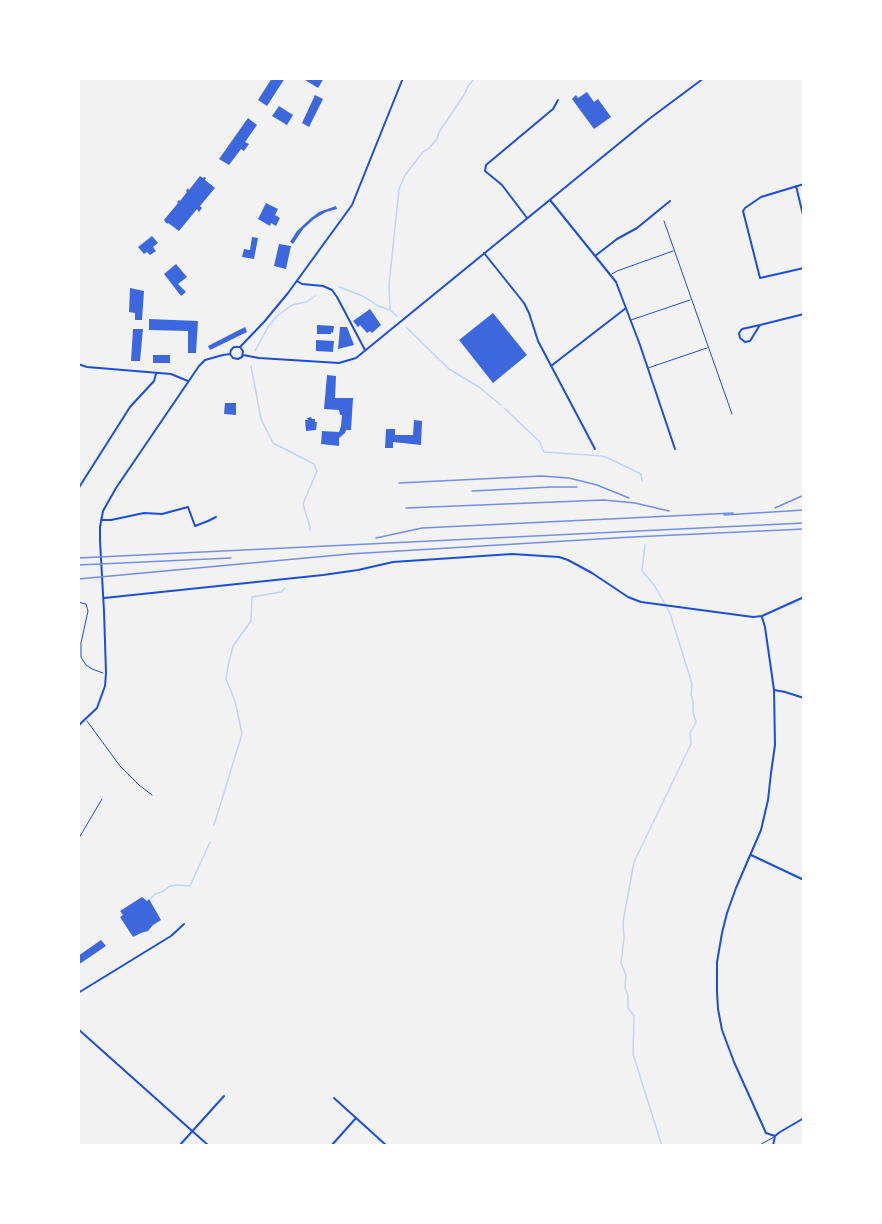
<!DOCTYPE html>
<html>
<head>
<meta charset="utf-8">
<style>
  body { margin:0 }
  #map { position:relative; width:882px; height:1224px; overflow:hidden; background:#f2f2f2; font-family:Literata,serif }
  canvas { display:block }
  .frame { position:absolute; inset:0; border:80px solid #fff; pointer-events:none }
</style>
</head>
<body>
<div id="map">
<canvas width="882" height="1224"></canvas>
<div class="frame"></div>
</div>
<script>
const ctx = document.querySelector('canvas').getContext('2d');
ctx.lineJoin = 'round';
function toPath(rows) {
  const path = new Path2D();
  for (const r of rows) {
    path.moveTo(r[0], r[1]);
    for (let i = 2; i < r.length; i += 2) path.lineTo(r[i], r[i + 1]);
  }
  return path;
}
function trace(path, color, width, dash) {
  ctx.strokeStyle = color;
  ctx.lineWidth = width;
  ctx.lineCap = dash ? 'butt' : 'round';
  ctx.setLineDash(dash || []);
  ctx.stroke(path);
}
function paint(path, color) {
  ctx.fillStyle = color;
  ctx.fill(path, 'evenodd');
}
trace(toPath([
  [339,287,363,296,378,306,390,310],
  [397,316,390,310,389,285,399,189,405,175,423,152,429,148,437,139,439,132,464,95,468,86,475,78],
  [406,327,449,369,479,387,501,405],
  [255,351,268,327,277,316,292,305,306,302,315,296],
  [251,366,261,419,273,443,314,464,317,471,303,504,310,527,310,530],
  [504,408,539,441,544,452,602,456,610,459,641,474,642,481],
  [645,545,642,571,654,585,670,613,692,684,691,694,693,702,693,712,696,722,690,733,691,744,634,862,623,922,624,939,621,963,626,975,625,988,628,995,628,1008,634,1016,633,1054,662,1146],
  [214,825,242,734,235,701,226,679,228,666,233,646,251,621,252,597,281,592,285,588],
  [151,898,155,894,162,892,170,886,178,885,190,886,210,842]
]), '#bfd3fe', 1.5);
paint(toPath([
  [272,78,285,78,267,106,258,100],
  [302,78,324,78,318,88],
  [587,92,594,102,598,99,611,117,594,129,572,99,576,95,578,98],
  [315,95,323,99,309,127,302,123],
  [279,106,293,115,287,125,272,116],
  [248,118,257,125,245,142,249,144,244,151,241,149,229,165,219,159],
  [200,176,203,178,204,177,206,178,205,180,215,188,200,206,202,208,199,212,197,209,179,231,168,223,167,224,164,220,178,203,177,202,179,200,180,201,187,192,186,191,188,188,189,190],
  [266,203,278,209,275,215,280,218,276,226,271,223,270,226,258,219],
  [336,206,337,209,326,212,314,219,303,229,293,244,290,242,297,231,311,218,319,212],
  [152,236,158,243,153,247,156,251,150,255,147,252,144,254,138,247],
  [252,237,258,238,254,259,242,257,244,249,250,250],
  [279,244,291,246,286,269,274,266],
  [176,264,187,277,178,284,186,292,181,296,164,274],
  [130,288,144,291,142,320,135,320,135,313,129,312],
  [370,309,381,325,372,333,370,331,367,333,360,325,358,327,353,321],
  [493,313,527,355,493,383,459,340],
  [149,319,198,321,196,353,188,353,188,331,149,330],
  [317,325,334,326,333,333,331,332,331,334,317,334],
  [245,327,247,332,210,350,208,346],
  [340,327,347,327,354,345,338,349],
  [133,329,143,329,140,361,131,361],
  [316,340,334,341,333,352,316,351],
  [153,355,170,355,170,363,153,363],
  [327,375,336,376,335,398,353,398,351,430,346,430,345,433,339,438,339,446,321,444,322,431,339,432,341,426,342,415,340,415,339,410,324,409],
  [225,403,236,403,236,415,224,414],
  [311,417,312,419,315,419,315,422,317,422,316,430,306,431,305,420,308,420,307,418],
  [414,420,422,421,421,445,393,442,393,448,385,448,386,429,395,429,395,435,413,435],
  [142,897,147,901,149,899,161,920,153,925,148,931,141,933,133,937,120,917,123,915,120,911],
  [101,940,106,946,78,965,78,956]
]), '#3d67dc');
trace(toPath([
  [79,838,102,799]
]), '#1d4ed8', 1);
trace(toPath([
  [664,221,732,414],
  [612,274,617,271,673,251],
  [631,320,690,300],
  [648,368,707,348],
  [78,602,86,604,88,611,81,643,81,657,86,665,92,669,103,673],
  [87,721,120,766,139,785,152,795],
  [758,1146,774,1137]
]), '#1d4ed8', 1);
trace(toPath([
  [804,184,761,197,745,208,743,211,760,278,804,268],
  [796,186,804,219],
  [550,200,616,282,640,345,675,449],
  [527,218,502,185,485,171,486,165,553,109,558,100],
  [484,253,524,303,529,313,538,341,595,449],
  [595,256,617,239,637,228,670,201],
  [297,281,302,284,323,286,332,290,337,297,365,350],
  [760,325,750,341,745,342,740,338,739,333,742,329,760,325,804,314],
  [240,347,264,322,288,293,352,205,403,78],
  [78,364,87,367,171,374,188,381],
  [551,366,626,308],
  [78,489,130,407,154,381,156,374],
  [101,520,111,520,144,513,162,514,188,507,195,526,208,521,216,517],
  [104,598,323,575,358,570,393,562,512,554,559,557,568,560,592,573,628,597,641,602,753,617,762,616,804,597],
  [762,617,765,627,774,690,775,745,771,773,768,800,761,830,736,888,727,913,722,933,717,962,717,992,718,1009,722,1030,734,1062,766,1133,775,1136],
  [774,690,785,692,804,698],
  [751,855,804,880],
  [78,993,171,936,184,924],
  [78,1029,209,1146],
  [334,1098,387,1146],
  [775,1136,780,1132,804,1118],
  [179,1146,224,1096],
  [331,1146,356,1118],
  [773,1146,775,1136]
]), '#1d4ed8', 2);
trace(toPath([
  [243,355,259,358,339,363,356,358,649,119,704,78],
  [78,726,97,708,105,686,106,673,104,611,100,541,100,527,103,511,116,488,199,366,205,360,223,355,230,354,233,358,238,359,242,357,243,351,240,347,234,347,231,350,230,354]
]), '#1d4ed8', 2);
trace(toPath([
  [78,565,231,558],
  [78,579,349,554,632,537,804,529]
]), '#7290e2', 1.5);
trace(toPath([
  [399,483,541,476,569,478,597,485,629,498],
  [472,491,552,487,577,487],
  [406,508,604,500,635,503,669,511],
  [775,508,804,495],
  [724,515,804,510],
  [376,538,422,528,733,513],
  [78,558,804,523]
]), '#7290e2', 1.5);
</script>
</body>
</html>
